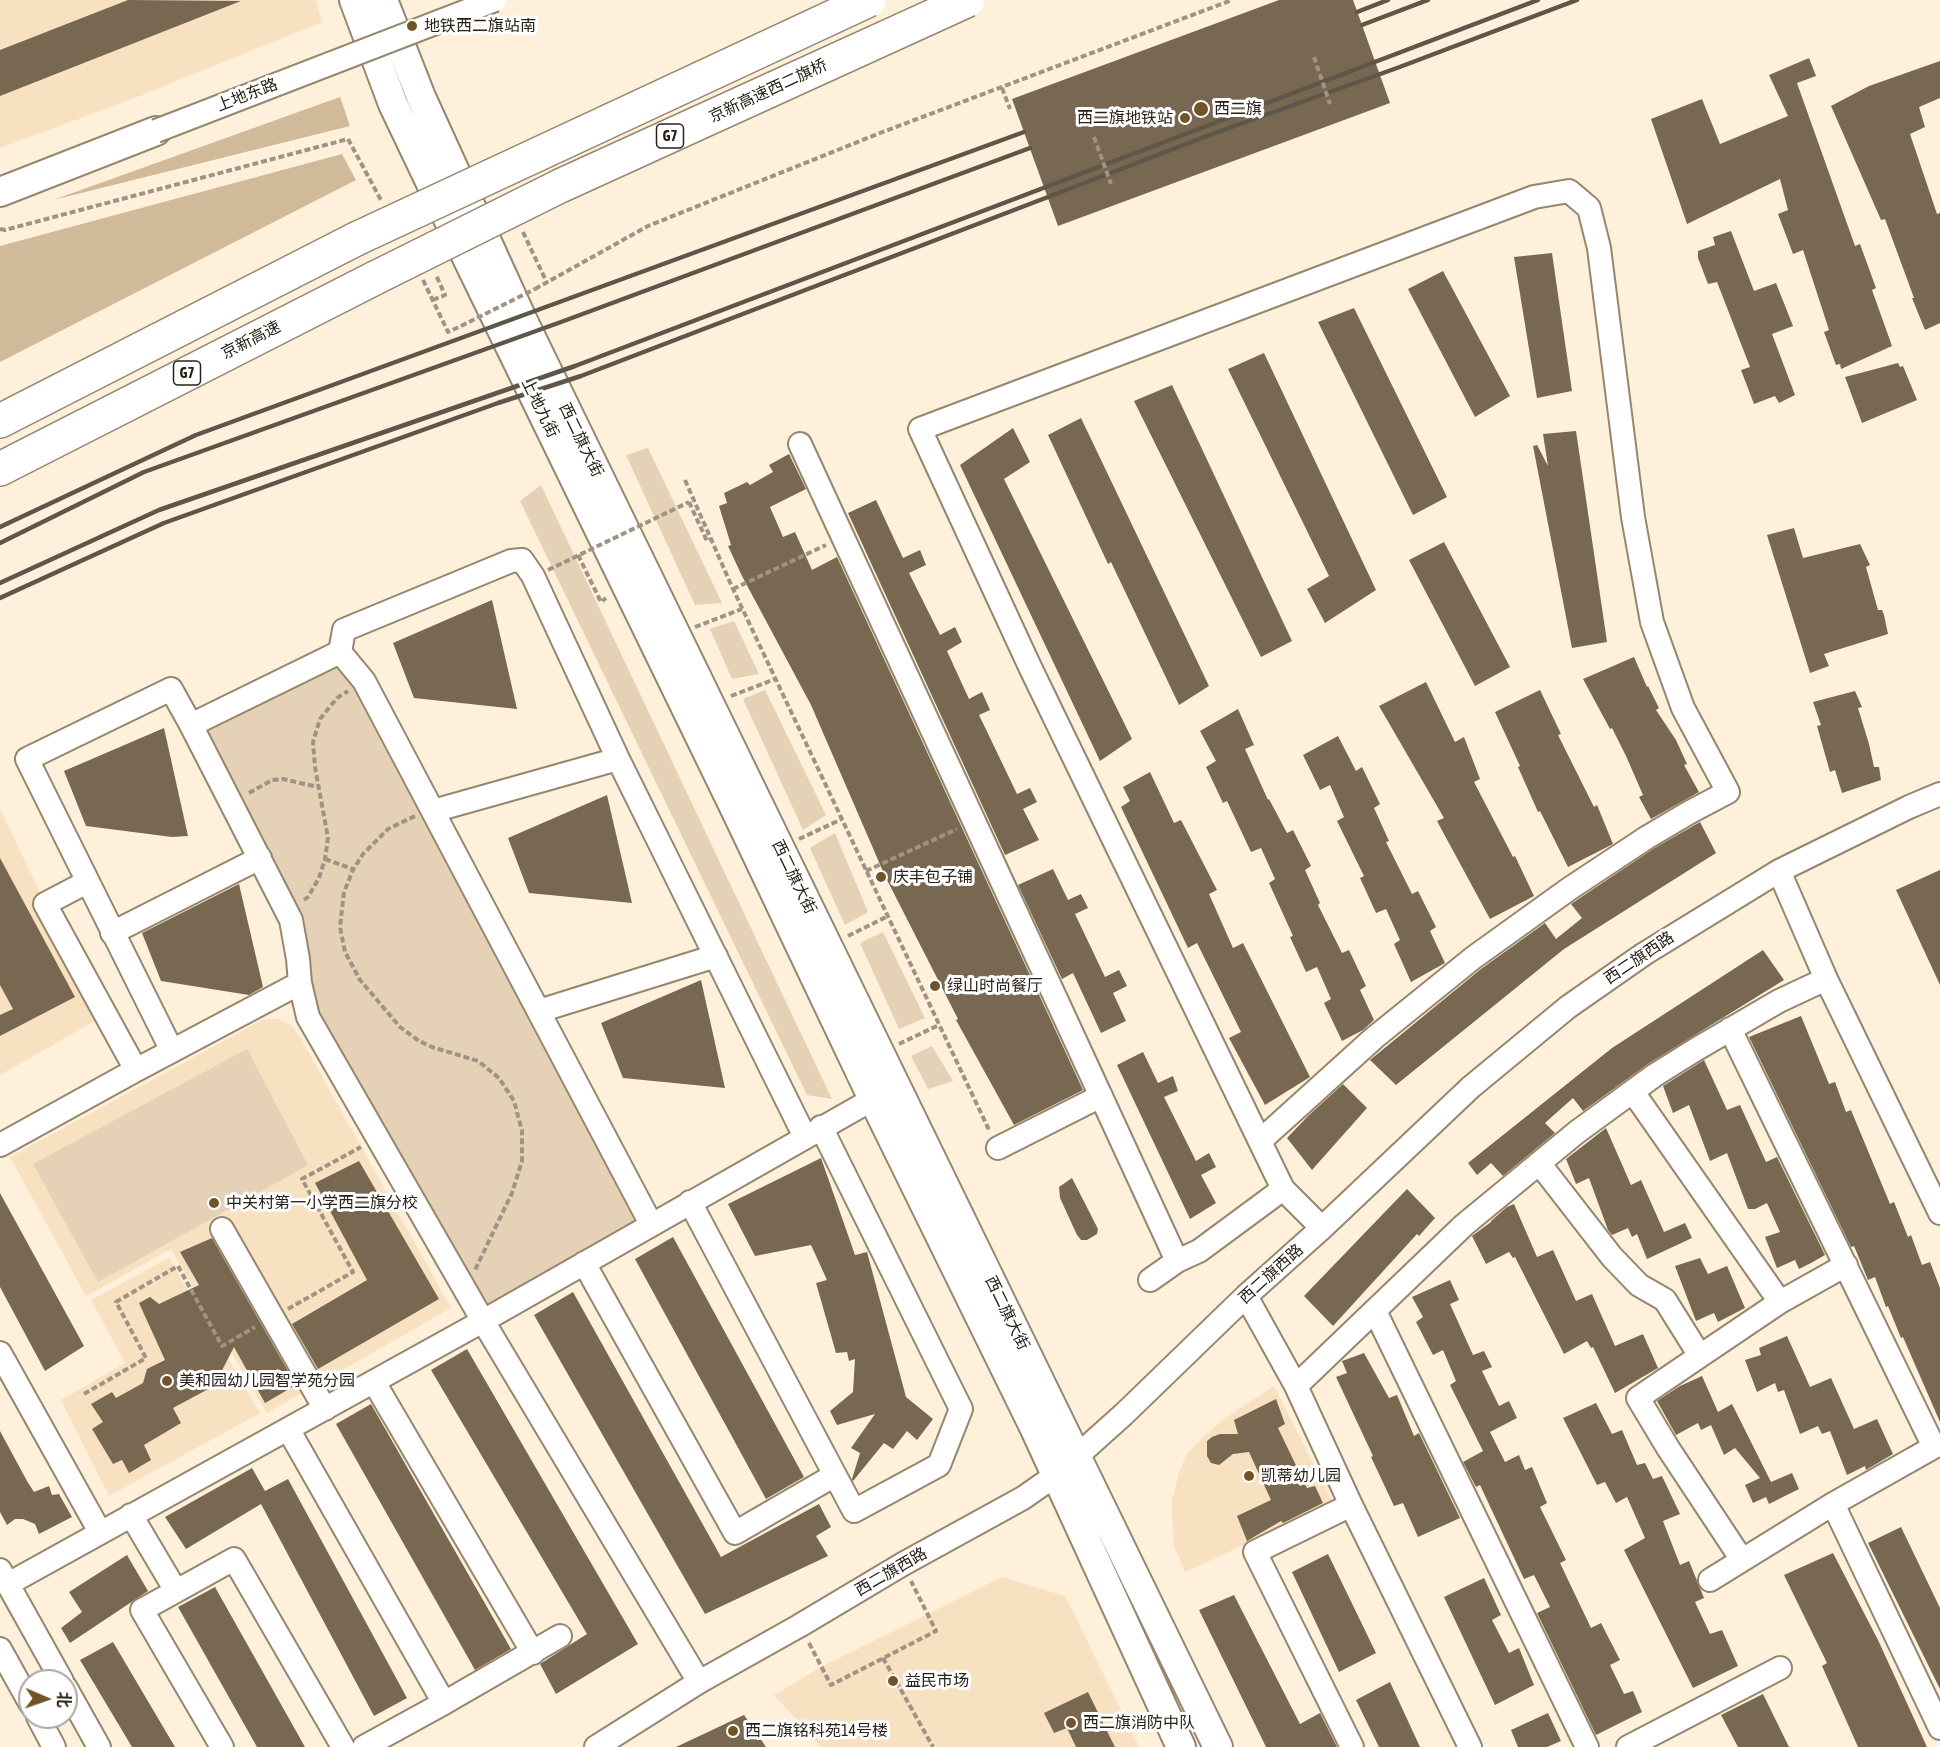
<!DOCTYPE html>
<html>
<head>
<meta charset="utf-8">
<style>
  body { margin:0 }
  #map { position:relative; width:1940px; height:1747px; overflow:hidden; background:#fef0db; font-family:"Asap Condensed","Noto Sans SC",sans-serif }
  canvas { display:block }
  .north { position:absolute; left:18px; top:1669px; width:60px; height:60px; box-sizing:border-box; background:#fff; border:2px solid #a9a6a3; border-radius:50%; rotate:92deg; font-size:16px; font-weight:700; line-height:24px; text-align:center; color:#282118 }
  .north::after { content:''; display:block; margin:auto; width:21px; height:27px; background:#705427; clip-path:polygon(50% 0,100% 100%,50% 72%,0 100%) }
</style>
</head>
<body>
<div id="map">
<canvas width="1940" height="1747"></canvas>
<div class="north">北</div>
</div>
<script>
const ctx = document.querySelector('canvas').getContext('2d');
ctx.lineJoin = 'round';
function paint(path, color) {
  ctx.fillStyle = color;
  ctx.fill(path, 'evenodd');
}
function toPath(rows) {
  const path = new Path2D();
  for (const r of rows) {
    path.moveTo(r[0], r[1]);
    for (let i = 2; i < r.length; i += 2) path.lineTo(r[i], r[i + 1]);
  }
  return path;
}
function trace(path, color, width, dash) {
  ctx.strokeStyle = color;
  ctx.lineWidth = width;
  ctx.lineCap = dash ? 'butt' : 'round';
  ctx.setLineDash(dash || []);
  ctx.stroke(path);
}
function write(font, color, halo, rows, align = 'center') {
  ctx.font = font + ' "Asap Condensed","Noto Sans SC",sans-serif';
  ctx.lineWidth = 6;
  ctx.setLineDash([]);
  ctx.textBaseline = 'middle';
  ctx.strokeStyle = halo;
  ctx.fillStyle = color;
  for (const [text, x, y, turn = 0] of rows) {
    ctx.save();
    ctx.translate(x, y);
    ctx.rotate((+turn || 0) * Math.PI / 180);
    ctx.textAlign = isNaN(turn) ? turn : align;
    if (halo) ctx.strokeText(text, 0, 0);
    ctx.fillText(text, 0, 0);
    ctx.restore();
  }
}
paint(toPath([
  [0,0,316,0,322,22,132,99,0,148],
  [0,809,100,1018,0,1075],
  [264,1019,279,1019,291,1025,300,1037,451,1308,267,1413,171,1249,86,1296,10,1157],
  [169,1258,260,1413,109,1496,61,1400,125,1363,91,1300],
  [1274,1386,1334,1504,1185,1572,1174,1546,1172,1513,1172,1501,1179,1472,1187,1454,1205,1435,1228,1416],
  [1002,1577,1065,1596,1139,1747,821,1747,774,1695,821,1667]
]), '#f7e1c1');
paint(toPath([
  [648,448,722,603,695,605,626,455],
  [541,485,832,1099,807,1095,520,501],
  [734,621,759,674,732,679,710,629],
  [340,652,651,1224,483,1321,308,1017,298,959,191,725],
  [765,690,826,815,803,830,743,699],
  [835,833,868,912,845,925,810,848],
  [883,932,925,1018,899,1029,860,943],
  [932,1046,953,1081,928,1089,911,1056],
  [247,1049,308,1165,98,1282,33,1164]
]), '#e4d1b6');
paint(toPath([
  [340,97,350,126,53,200],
  [342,154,356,180,0,362,0,246]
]), '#d1ba9a');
paint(toPath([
  [128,0,241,1,0,96,0,50],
  [1279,0,1353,0,1390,103,1058,226,1012,99],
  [1809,58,1816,76,1797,83,1855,246,1860,244,1876,288,1872,290,1892,346,1841,369,1840,364,1836,365,1824,332,1829,330,1803,250,1793,254,1778,214,1788,210,1780,179,1687,224,1651,119,1702,99,1720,144,1788,116,1769,75],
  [1940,61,1940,98,1919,107,1925,127,1910,134,1937,214,1940,213,1940,323,1925,330,1912,298,1914,298,1885,219,1881,220,1831,106,1869,86],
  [1731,231,1754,291,1776,283,1793,326,1772,334,1795,395,1779,403,1775,396,1754,404,1741,370,1750,367,1717,282,1708,284,1698,258,1698,251,1715,245,1713,237],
  [1552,253,1572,391,1537,398,1514,257],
  [1443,271,1510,396,1475,417,1408,289],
  [1354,308,1447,497,1413,515,1318,322],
  [1264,353,1376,590,1325,623,1307,589,1329,576,1228,369],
  [1898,363,1900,367,1903,366,1917,400,1862,423,1845,377],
  [1172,385,1292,641,1261,657,1134,401],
  [1081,418,1209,686,1179,705,1111,562,1108,564,1048,435],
  [1013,428,1030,462,1004,479,1132,739,1100,761,960,465],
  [1576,431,1607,642,1572,648,1533,446,1537,445,1548,466,1543,434],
  [789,454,806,489,770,507,783,537,795,532,812,570,837,557,1083,1090,1014,1125,956,1020,958,1019,885,876,811,705,742,576,728,546,731,545,719,506,727,503,724,493,747,482,750,485,773,472,769,465],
  [876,500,903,558,920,550,926,565,909,573,940,635,955,627,962,642,947,651,969,699,982,692,990,710,979,715,1017,794,1030,788,1037,802,1023,809,1039,840,1005,855,848,513],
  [1794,528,1803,558,1860,544,1870,565,1866,567,1878,610,1882,610,1884,615,1888,634,1824,654,1829,666,1810,673,1767,535],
  [1444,542,1510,667,1475,686,1409,560],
  [492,600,517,709,414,698,393,643],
  [1634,657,1647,687,1648,686,1659,708,1656,710,1676,740,1687,764,1684,765,1699,792,1651,819,1639,797,1643,795,1626,756,1612,728,1610,729,1583,679],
  [1426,682,1455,742,1464,737,1480,779,1474,782,1513,857,1515,856,1534,896,1490,919,1437,821,1444,818,1379,706],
  [1540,690,1561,734,1558,735,1594,807,1597,805,1613,844,1568,867,1540,811,1538,812,1518,767,1520,766,1495,712],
  [1855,691,1862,707,1858,708,1869,744,1874,767,1879,767,1881,780,1842,793,1835,770,1830,772,1817,726,1821,725,1813,702],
  [1238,709,1254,745,1245,749,1268,800,1269,799,1287,833,1293,830,1311,866,1305,870,1320,903,1318,905,1342,953,1349,950,1366,986,1360,990,1374,1020,1363,1030,1342,1041,1324,1003,1331,999,1317,967,1306,972,1290,937,1293,936,1269,883,1275,879,1261,848,1251,852,1227,801,1223,803,1206,767,1216,761,1200,731],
  [164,728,188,836,172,837,86,826,64,771],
  [1338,736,1356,771,1362,767,1380,804,1374,808,1389,841,1386,842,1412,894,1418,891,1436,927,1430,931,1445,963,1411,982,1394,944,1400,940,1386,909,1376,913,1360,878,1364,876,1337,821,1344,817,1330,785,1320,790,1303,755],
  [1150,772,1174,823,1181,820,1217,890,1209,894,1233,948,1243,943,1310,1077,1265,1105,1229,1038,1241,1032,1197,943,1188,948,1121,807,1130,801,1123,787],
  [607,795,632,903,529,893,508,838],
  [1700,822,1716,853,1564,949,1396,1085,1370,1060,1481,969,1545,923,1556,939,1582,918,1571,904,1653,849],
  [0,858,75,997,0,1036,0,1015,13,1009,0,985],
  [1053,869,1068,900,1081,894,1088,908,1075,914,1105,977,1119,970,1127,986,1113,993,1126,1021,1101,1033,1073,973,1062,979,1018,885],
  [1940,870,1940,985,1896,890],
  [239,884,263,987,249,995,161,981,142,933],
  [1763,950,1784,980,1648,1064,1583,1111,1573,1098,1545,1123,1555,1133,1503,1176,1491,1163,1477,1175,1468,1163,1612,1048],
  [701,980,725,1088,623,1078,601,1023],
  [1801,1016,1829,1084,1835,1082,1846,1112,1851,1110,1890,1204,1894,1202,1908,1237,1911,1235,1922,1265,1930,1262,1940,1288,1940,1422,1903,1337,1901,1338,1888,1306,1886,1307,1875,1277,1868,1280,1854,1246,1851,1247,1749,1037],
  [1143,1052,1158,1083,1173,1076,1178,1091,1164,1097,1196,1161,1209,1153,1216,1167,1201,1175,1216,1203,1190,1219,1117,1065],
  [1704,1060,1727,1110,1740,1105,1766,1162,1777,1157,1825,1255,1811,1263,1799,1269,1795,1260,1777,1268,1765,1237,1780,1232,1767,1203,1755,1209,1748,1209,1727,1153,1710,1161,1689,1105,1673,1113,1663,1086],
  [1343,1084,1367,1108,1312,1170,1287,1138,1308,1116],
  [1606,1128,1631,1185,1641,1180,1664,1232,1685,1223,1692,1238,1647,1259,1637,1234,1632,1237,1628,1228,1612,1235,1608,1230,1589,1178,1576,1184,1566,1159],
  [821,1158,855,1255,867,1252,906,1397,933,1419,917,1440,907,1431,893,1449,884,1443,853,1481,852,1479,860,1453,851,1448,875,1414,837,1425,830,1411,853,1392,855,1359,849,1361,847,1352,836,1353,816,1283,827,1280,811,1245,755,1256,728,1204],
  [359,1161,439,1299,318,1369,292,1324,367,1280,315,1183],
  [1072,1178,1098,1229,1097,1234,1087,1240,1081,1240,1077,1235,1060,1198,1059,1187],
  [1407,1189,1435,1218,1419,1236,1417,1234,1333,1326,1304,1296],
  [0,1193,84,1346,45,1371,0,1287],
  [1514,1204,1537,1257,1553,1250,1576,1301,1592,1294,1615,1346,1643,1334,1658,1368,1615,1393,1593,1347,1591,1348,1587,1341,1564,1354,1515,1257,1513,1258,1509,1252,1486,1264,1472,1236,1491,1222,1491,1221,1507,1207],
  [673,1237,804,1477,766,1499,635,1259],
  [212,1238,296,1385,265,1403,234,1347,214,1386,173,1408,181,1423,144,1445,151,1460,129,1473,122,1460,113,1464,92,1429,103,1422,91,1404,112,1392,116,1398,143,1383,147,1369,165,1360,139,1303,150,1297,159,1304,199,1285,180,1252],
  [1700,1258,1708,1274,1727,1266,1745,1308,1718,1322,1714,1313,1696,1321,1675,1266],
  [1450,1280,1459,1300,1450,1304,1473,1355,1484,1351,1492,1367,1482,1371,1499,1406,1509,1401,1517,1418,1490,1432,1505,1462,1519,1455,1525,1470,1532,1467,1547,1503,1540,1507,1566,1560,1560,1563,1591,1628,1601,1623,1620,1660,1610,1665,1624,1694,1633,1691,1642,1712,1596,1735,1537,1613,1550,1607,1534,1575,1524,1579,1480,1485,1476,1487,1463,1462,1483,1451,1450,1385,1456,1381,1443,1350,1433,1355,1416,1322,1423,1317,1412,1297],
  [573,1292,721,1557,819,1504,831,1527,816,1536,828,1556,705,1614,534,1315],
  [1787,1336,1810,1387,1831,1378,1854,1429,1877,1419,1893,1454,1866,1470,1865,1466,1847,1475,1830,1431,1822,1434,1818,1426,1800,1434,1784,1390,1778,1392,1775,1383,1757,1392,1745,1360,1761,1355,1759,1348],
  [467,1349,638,1644,556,1694,540,1664,587,1634,431,1370],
  [1364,1353,1389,1398,1397,1395,1414,1436,1419,1433,1460,1518,1418,1537,1403,1503,1394,1506,1371,1457,1373,1456,1336,1377,1347,1373,1342,1361],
  [1702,1376,1718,1412,1732,1404,1771,1482,1792,1473,1799,1489,1769,1504,1766,1497,1753,1503,1745,1485,1760,1478,1735,1448,1724,1455,1711,1425,1701,1430,1698,1423,1676,1435,1657,1401,1680,1386],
  [1276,1399,1285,1424,1278,1428,1307,1488,1315,1486,1323,1503,1283,1523,1281,1521,1247,1541,1237,1516,1271,1500,1249,1452,1233,1454,1219,1465,1211,1463,1207,1456,1207,1441,1212,1437,1220,1434,1238,1434,1234,1420],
  [1596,1403,1612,1434,1622,1430,1637,1465,1645,1463,1653,1479,1662,1476,1680,1514,1663,1521,1680,1565,1689,1561,1704,1598,1695,1602,1710,1634,1722,1630,1738,1666,1693,1688,1624,1550,1645,1538,1627,1497,1616,1503,1605,1482,1597,1485,1563,1418],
  [371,1404,511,1649,475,1670,336,1424],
  [0,1431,27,1481,34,1492,49,1486,52,1495,59,1494,72,1517,39,1534,35,1524,23,1519,15,1519,7,1525,0,1512],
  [252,1468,265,1491,288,1479,407,1698,374,1716,261,1504,186,1549,165,1517],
  [1901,1527,1940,1608,1940,1689,1868,1543],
  [1833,1553,1878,1640,1927,1747,1858,1747,1822,1666,1827,1663,1784,1575],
  [1328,1554,1376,1653,1339,1672,1292,1572],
  [127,1555,148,1591,70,1643,61,1628,82,1612,69,1592],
  [1484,1578,1501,1615,1492,1620,1509,1653,1519,1648,1534,1685,1495,1705,1444,1597],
  [215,1587,305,1747,257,1747,178,1607],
  [1234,1595,1300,1724,1320,1713,1337,1747,1266,1747,1199,1610],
  [113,1642,175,1747,132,1747,80,1660],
  [1390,1682,1420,1747,1379,1747,1356,1700],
  [1088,1692,1106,1729,1115,1747,1076,1747,1067,1728,1054,1733,1044,1713],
  [1763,1694,1789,1747,1738,1747,1721,1715],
  [1548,1713,1561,1741,1547,1747,1518,1747,1511,1730],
  [744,1715,766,1747,676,1747]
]), '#786852');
const minor = toPath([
  [800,444,1177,1261],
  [340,652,344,630,511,561,522,560,533,576,618,759,805,1137],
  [433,811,618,759],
  [1779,871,1826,979,1940,1213],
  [87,882,45,904,136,1070],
  [112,933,260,858],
  [539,1011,716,956],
  [172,1051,27,759,171,689,191,725],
  [1633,1092,1780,1302],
  [1260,1141,1374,1038,1473,958,1569,889,1646,838,1690,812,1728,792,1683,708,1652,622,1633,517,1599,248,1589,208,1569,191,1534,197,920,429,1030,667,1283,1189,1322,1228],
  [0,1145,136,1070,300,983],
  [998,1148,1101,1096],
  [1539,1163,1612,1257,1639,1285,1665,1300,1700,1356,1638,1398,1668,1448,1742,1560],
  [690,1202,854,1511,939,1465,961,1409,821,1127],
  [651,1224,364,681,340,652,191,725,291,920,298,959,300,983,308,1017,483,1321,699,1682],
  [222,1229,325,1409],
  [584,1263,735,1533,835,1475],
  [1150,1280,1177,1261,1199,1251,1283,1189],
  [1246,1296,1296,1386,1351,1505,1470,1747],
  [1375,1311,1587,1747],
  [0,1353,100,1532],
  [1700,1356,1780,1302,1846,1265],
  [374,1382,533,1653],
  [1296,1386,1464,1225,1577,1132,1655,1075,1695,1050,1779,1001,1826,979],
  [288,1429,444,1703,560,1636],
  [1833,1504,1940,1728],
  [1351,1505,1255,1552,1352,1747],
  [131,1515,176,1591],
  [0,1570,62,1681],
  [1710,1580,1833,1504,1934,1447,1730,1029],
  [8,1584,483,1321,873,1099],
  [0,1649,30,1703],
  [66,1688,99,1747],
  [38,1717,54,1747],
  [222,1747,142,1610,234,1559,343,1747],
  [364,1747,444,1703],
  [596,1747,699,1682,799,1626,903,1564,1023,1498,1056,1475,1124,1414,1246,1296,1322,1228,1471,1087,1568,1007,1644,954,1779,871,1909,807,1940,794],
  [1628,1747,1780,1668]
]);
const major = toPath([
  [354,0,393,104,435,192,736,811,873,1099,1034,1427,1181,1747],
  [383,0,421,97,523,321,1218,1747],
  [0,192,156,131]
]);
const highway = toPath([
  [0,421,356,239],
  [0,469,375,278]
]);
trace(minor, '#96866e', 26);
trace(major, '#96866e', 32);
trace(highway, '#96866e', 36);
trace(toPath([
  [1002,88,1010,109],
  [0,229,5,230,348,139,382,202],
  [523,232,547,283],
  [423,280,448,332,461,326],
  [535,289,648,226,880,133,1232,0],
  [433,300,445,295,436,275],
  [685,480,733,589,990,1132],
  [689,502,707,541,711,539],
  [578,555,601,602,606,598],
  [733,589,826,545],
  [695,627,742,609],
  [731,696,775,679],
  [249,793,272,780,283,779,318,787],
  [415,816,388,829,363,854,353,870,344,892,340,927,345,952,360,980,400,1027,419,1041,432,1047,478,1061,499,1078,514,1101,522,1131,522,1161,512,1193,475,1270],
  [799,839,842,819],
  [325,859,353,869],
  [866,871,957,829],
  [304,900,308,897,319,878,325,859,328,838,315,767,313,742,320,719,337,698,348,691],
  [848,936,888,916],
  [899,1044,939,1025],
  [288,1309,353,1272,302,1179,361,1147],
  [84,1394,146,1358,116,1302,178,1266,222,1346,255,1327],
  [809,1643,831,1685,936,1631,911,1581],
  [883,1658,933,1747]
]), '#9e9384', 4, [6, 3]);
trace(minor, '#fff', 22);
trace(major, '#fff', 28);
trace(highway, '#fff', 33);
trace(toPath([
  [1357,12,1388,0],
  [1362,25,1428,0],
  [0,527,196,435,1024,132],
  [0,543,144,472,561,322,1030,148],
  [0,583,159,510,575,366,1538,0],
  [0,598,164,523,498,403,581,376,1215,133,1397,68,1577,0]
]), '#5f564a', 4.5);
const minorBridge = toPath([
  [156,131,495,0]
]);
const highwayBridge = toPath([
  [356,239,869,0],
  [375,278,560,186,968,0]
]);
trace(minorBridge, '#96866e', 26, []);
trace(highwayBridge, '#96866e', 36, []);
trace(toPath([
  [1314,57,1330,104],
  [1094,137,1111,184],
  [461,326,535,289],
  [548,570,689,502]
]), '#9e9384', 4, [6, 3]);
trace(minorBridge, '#fff', 22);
trace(highwayBridge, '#fff', 33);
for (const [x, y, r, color] of [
  [412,26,6,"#705427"],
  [1201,109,8,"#705427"],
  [1185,118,6,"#705427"],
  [881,877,6,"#705427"],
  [935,986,6,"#705427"],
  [214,1203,6,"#705427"],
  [167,1381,6,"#705427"],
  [1249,1476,6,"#705427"],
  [893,1681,6,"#705427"],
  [1071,1723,6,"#705427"],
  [733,1731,6,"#705427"]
]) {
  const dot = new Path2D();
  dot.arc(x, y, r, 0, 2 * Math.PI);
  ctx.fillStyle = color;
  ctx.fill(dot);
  trace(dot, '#fff', 2);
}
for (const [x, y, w] of [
  [670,136,27],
  [187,373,27]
]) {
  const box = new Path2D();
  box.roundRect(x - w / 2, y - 12, w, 24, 4.5);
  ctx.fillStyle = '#fff';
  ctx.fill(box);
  trace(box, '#282118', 1.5);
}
write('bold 15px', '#282118', null, [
  ["G7",670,136],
  ["G7",187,373]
]);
write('16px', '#282118', '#fff', [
  ["地铁西二旗站南",424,26],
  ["西二旗",1214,109],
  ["西二旗地铁站",1173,118,"right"],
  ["庆丰包子铺",893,877],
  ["绿山时尚餐厅",947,986],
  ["中关村第一小学西二旗分校",226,1203],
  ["美和园幼儿园智学苑分园",179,1381],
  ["凯蒂幼儿园",1261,1476],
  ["益民市场",905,1681],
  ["西二旗消防中队",1083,1723],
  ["西二旗铭科苑14号楼",745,1731]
], 'left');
write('16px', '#282118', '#fff', [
  ["京新高速西二旗桥",768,91,-25],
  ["上地东路",247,95,-21],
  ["京新高速",251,340,-27],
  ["上地九街",540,408,64],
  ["西二旗大街",581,440,64],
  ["西二旗大街",794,877,64],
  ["西二旗西路",1639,958,-34],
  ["西二旗西路",1271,1274,-42],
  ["西二旗大街",1007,1313,64],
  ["西二旗西路",891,1572,-30]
]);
</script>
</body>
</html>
